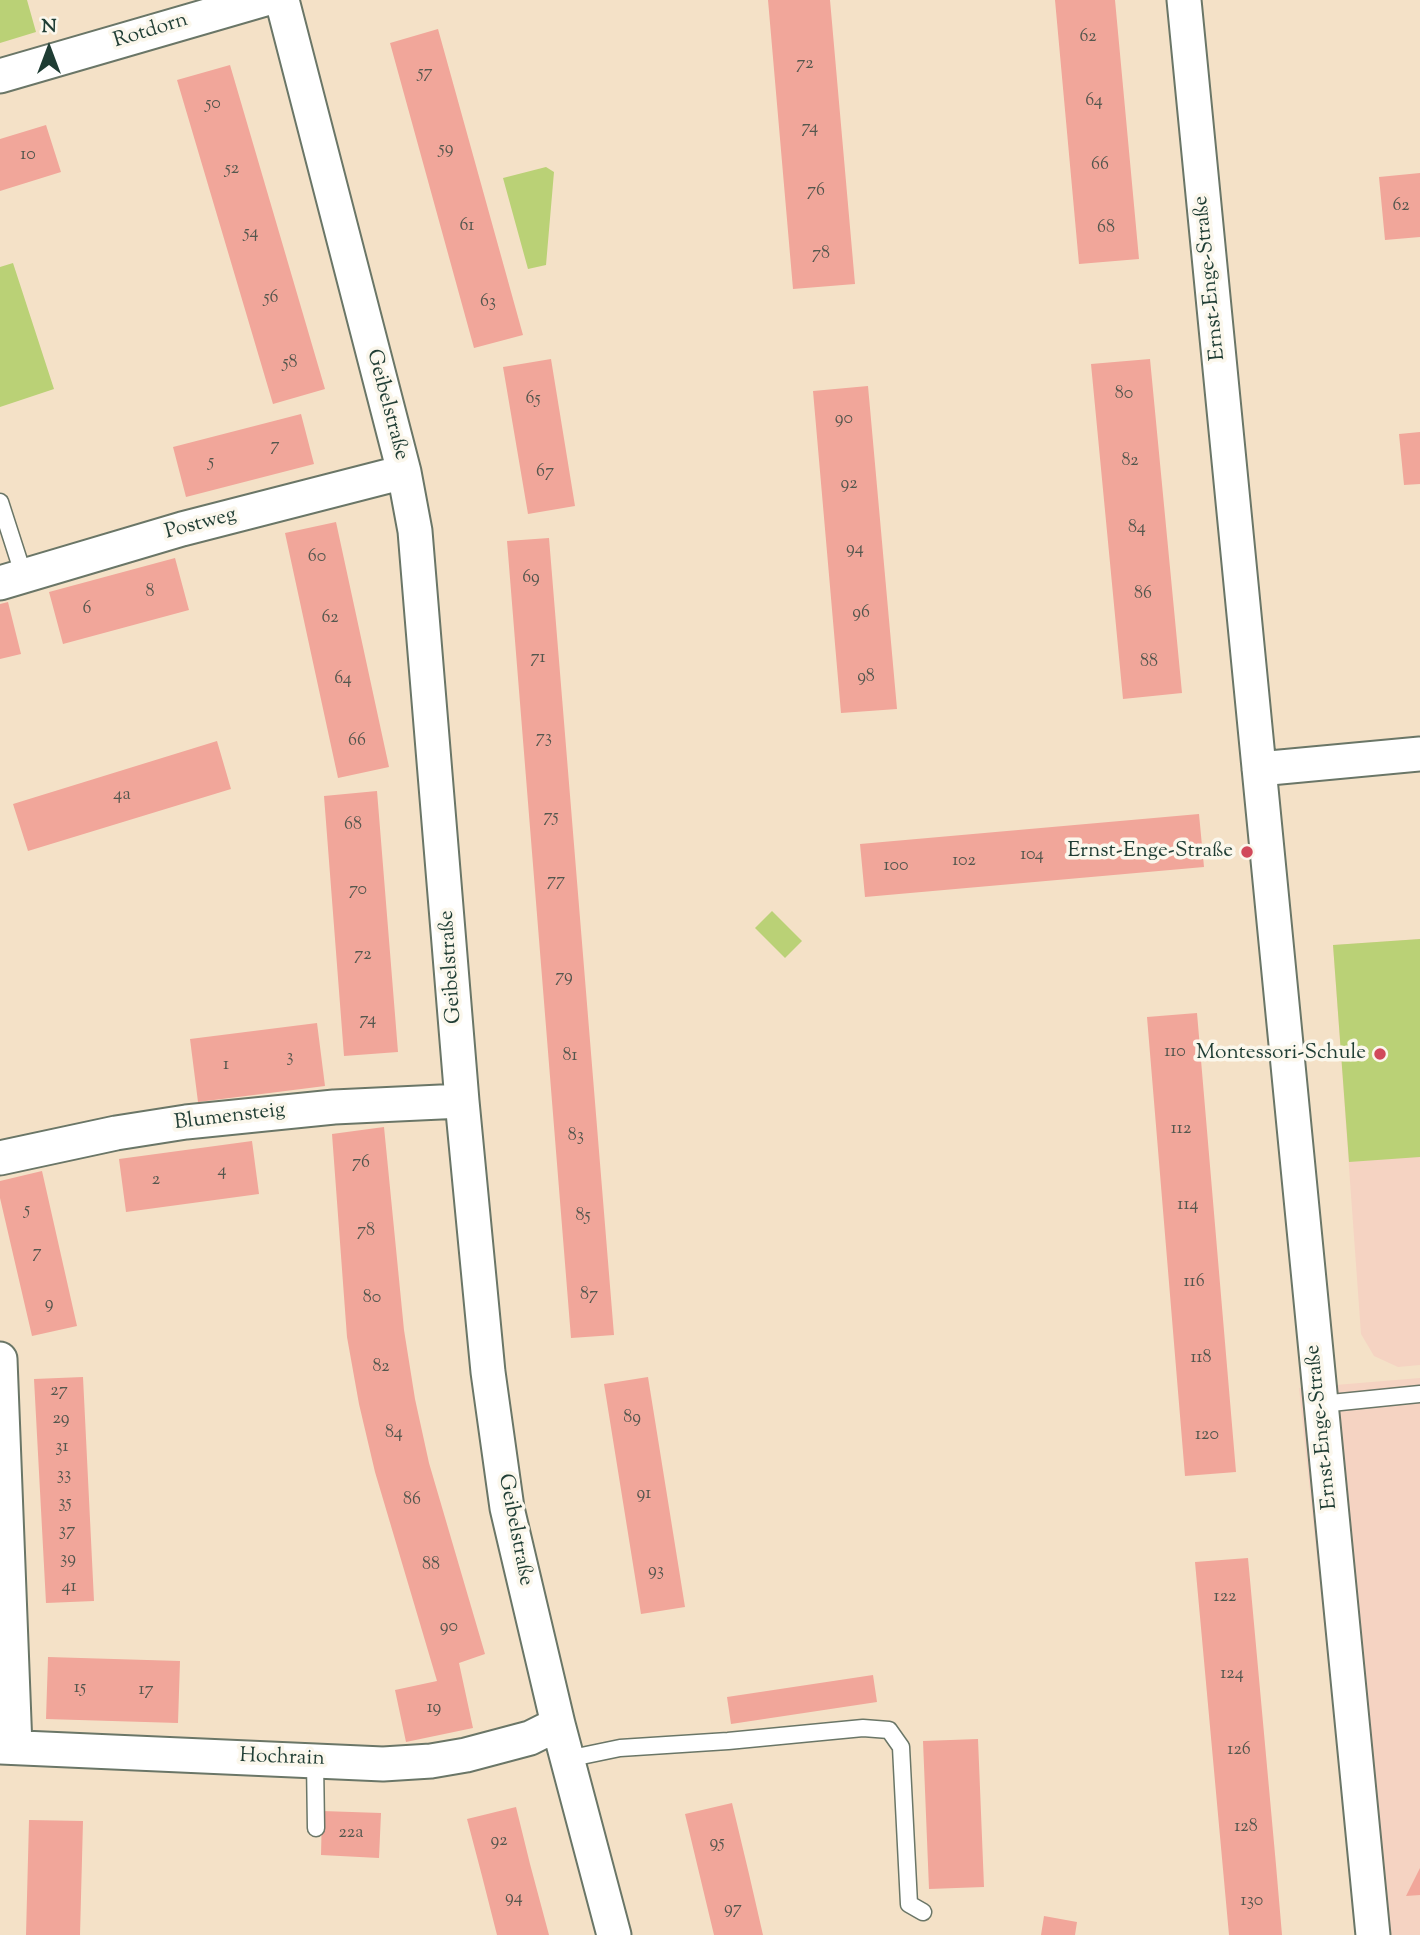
<!DOCTYPE html>
<html>
<head>
<meta charset="utf-8">
<style>
  body { margin:0 }
  #map { position:relative; width:1420px; height:1935px; overflow:hidden; background:#f4e1c7; font-family:"Sorts Mill Goudy",serif }
  canvas { display:block }
  .north { position:absolute; left:14px; top:14px; width:70px; height:70px; -webkit-text-stroke:5px #fbf7ec; paint-order:stroke; rotate:0deg; font-size:19px; font-weight:700; line-height:28px; text-align:center; color:#1f3d34 }
  .north::after { content:''; display:block; margin:auto; width:24px; height:32px; background:#1f3d34; clip-path:polygon(50% 0,100% 100%,50% 72%,0 100%) }
</style>
</head>
<body>
<div id="map">
<canvas width="1420" height="1935"></canvas>
<div class="north">N</div>
</div>
<script>
const ctx = document.querySelector('canvas').getContext('2d');
ctx.lineJoin = 'round';
function paint(path, color) {
  ctx.fillStyle = color;
  ctx.fill(path, 'evenodd');
}
function toPath(rows) {
  const path = new Path2D();
  for (const r of rows) {
    path.moveTo(r[0], r[1]);
    for (let i = 2; i < r.length; i += 2) path.lineTo(r[i], r[i + 1]);
  }
  return path;
}
function trace(path, color, width, dash) {
  ctx.strokeStyle = color;
  ctx.lineWidth = width;
  ctx.lineCap = dash ? 'butt' : 'round';
  ctx.setLineDash(dash || []);
  ctx.stroke(path);
}
function write(font, color, halo, rows, align = 'center') {
  ctx.font = font + ' "Sorts Mill Goudy",serif';
  ctx.lineWidth = 7;
  ctx.setLineDash([]);
  ctx.textBaseline = 'middle';
  ctx.strokeStyle = halo;
  ctx.fillStyle = color;
  for (const [text, x, y, turn = 0] of rows) {
    ctx.save();
    ctx.translate(x, y);
    ctx.rotate((+turn || 0) * Math.PI / 180);
    ctx.textAlign = isNaN(turn) ? turn : align;
    if (halo) ctx.strokeText(text, 0, 0);
    ctx.fillText(text, 0, 0);
    ctx.restore();
  }
}
paint(toPath([
  [1420,939,1420,1365,1398,1367,1374,1356,1361,1334,1333,945],
  [1420,1378,1420,1935,1357,1935,1299,1388]
]), '#f5d3c2');
paint(toPath([
  [0,0,27,0,36,32,0,43],
  [546,167,554,172,546,265,528,269,503,178],
  [13,263,54,389,0,407,0,267],
  [772,911,802,941,785,958,755,928],
  [1420,939,1420,1157,1349,1162,1333,945]
]), '#bad176');
paint(toPath([
  [768,0,830,0,855,284,793,289],
  [1055,0,1115,0,1139,259,1079,264],
  [438,29,523,335,474,348,390,43],
  [230,65,325,389,273,404,177,80],
  [46,125,61,172,0,191,0,139],
  [1420,173,1420,237,1385,240,1379,177],
  [551,359,575,506,528,514,503,367],
  [1150,359,1182,693,1123,699,1091,364],
  [868,386,897,709,841,713,813,391],
  [301,414,314,464,186,497,173,447],
  [1420,432,1420,484,1404,485,1399,434],
  [336,522,389,767,338,778,285,533],
  [549,538,614,1335,571,1338,507,541],
  [175,558,189,610,63,644,49,592],
  [8,602,21,654,0,659,0,604],
  [217,741,231,789,28,851,13,804],
  [377,791,398,1052,344,1056,324,796],
  [1199,814,1204,867,865,897,860,844],
  [1197,1013,1236,1472,1185,1476,1147,1017],
  [317,1023,325,1086,198,1102,190,1039],
  [384,1127,404,1330,415,1399,429,1463,485,1654,459,1663,473,1728,406,1742,395,1690,437,1681,375,1472,359,1404,347,1337,332,1134],
  [252,1141,259,1194,126,1212,119,1159],
  [42,1171,77,1326,32,1336,0,1198,0,1181],
  [83,1377,94,1601,46,1603,34,1379],
  [648,1377,685,1607,641,1614,604,1384],
  [1248,1558,1276,1865,1282,1935,1229,1935,1195,1562],
  [48,1657,180,1661,178,1723,46,1719],
  [873,1675,877,1702,731,1724,727,1697],
  [978,1739,984,1887,929,1889,923,1741],
  [732,1803,749,1874,763,1935,714,1935,685,1814],
  [516,1807,530,1864,549,1935,497,1935,482,1876,467,1819],
  [322,1811,381,1813,379,1858,321,1855],
  [29,1820,83,1821,80,1935,26,1935],
  [1420,1868,1420,1895,1406,1896],
  [1044,1916,1077,1922,1075,1935,1041,1935]
]), '#f1a69a');
const service = toPath([
  [0,502,19,561],
  [1321,1404,1420,1394],
  [567,1759,620,1748,728,1741,863,1728,889,1730,901,1747,909,1904,923,1912],
  [315,1761,316,1828]
]);
const minor = toPath([
  [282,0,404,472,415,531,462,1101,488,1372,507,1508,558,1724,614,1935],
  [1184,0,1373,1935],
  [0,76,262,0],
  [0,583,182,529,404,472],
  [1259,769,1420,754],
  [0,1158,116,1133,186,1122,334,1107,462,1101],
  [0,1359,15,1747],
  [0,1747,383,1764,431,1761,466,1755,530,1738,558,1724]
]);
trace(service, '#6a7667', 19);
trace(minor, '#6a7667', 37);
trace(service, '#fff', 16);
trace(minor, '#fff', 33);
for (const [x, y, r, color] of [
  [1247,852,7,"#d1495b"],
  [1380,1054,7,"#d1495b"]
]) {
  const dot = new Path2D();
  dot.arc(x, y, r, 0, 2 * Math.PI);
  ctx.fillStyle = color;
  ctx.fill(dot);
  trace(dot, '#fbf7ec', 2.5);
}
write('18px', '#54574e', null, [
  ["62",1088,38],
  ["72",805,65],
  ["57",425,74],
  ["64",1094,102],
  ["50",213,105],
  ["74",810,129],
  ["59",446,150],
  ["10",28,156],
  ["66",1100,166],
  ["52",232,170],
  ["76",816,192],
  ["62",1401,207],
  ["61",467,227],
  ["68",1106,229],
  ["54",251,234],
  ["78",821,255],
  ["56",271,299],
  ["63",488,303],
  ["58",290,364],
  ["80",1124,395],
  ["65",533,400],
  ["90",844,420],
  ["7",275,447],
  ["82",1130,462],
  ["5",211,463],
  ["67",545,473],
  ["92",849,485],
  ["84",1137,529],
  ["94",855,550],
  ["60",317,558],
  ["69",531,579],
  ["8",150,593],
  ["86",1143,595],
  ["6",87,610],
  ["96",861,614],
  ["62",330,619],
  ["71",538,659],
  ["88",1149,663],
  ["98",866,678],
  ["64",343,680],
  ["73",544,739],
  ["66",357,742],
  ["4a",122,796],
  ["75",551,818],
  ["68",353,826],
  ["104",1032,856],
  ["102",964,862],
  ["100",896,867],
  ["77",556,882],
  ["70",358,891],
  ["72",363,956],
  ["79",564,978],
  ["74",368,1021],
  ["110",1175,1053],
  ["81",570,1057],
  ["3",290,1058],
  ["1",226,1066],
  ["112",1181,1130],
  ["83",576,1137],
  ["76",361,1164],
  ["4",222,1172],
  ["2",156,1181],
  ["114",1188,1206],
  ["5",27,1211],
  ["85",583,1217],
  ["78",366,1232],
  ["7",37,1254],
  ["116",1194,1283],
  ["87",589,1296],
  ["80",372,1299],
  ["9",49,1305],
  ["118",1201,1359],
  ["82",381,1368],
  ["27",59,1392],
  ["89",632,1419],
  ["29",61,1420],
  ["84",394,1434],
  ["120",1207,1436],
  ["31",62,1448],
  ["33",64,1476],
  ["91",644,1495],
  ["86",412,1501],
  ["35",65,1504],
  ["37",67,1532],
  ["39",68,1560],
  ["88",431,1566],
  ["93",656,1572],
  ["41",69,1588],
  ["122",1225,1598],
  ["90",449,1628],
  ["124",1232,1675],
  ["15",80,1689],
  ["17",146,1691],
  ["19",434,1709],
  ["126",1239,1751],
  ["128",1246,1828],
  ["22a",351,1834],
  ["92",499,1842],
  ["95",717,1844],
  ["94",514,1899],
  ["130",1252,1902],
  ["97",733,1910]
]);
write('21px', '#1f3d34', '#fbf7ec', [
  ["Rotdorn",151,32,-17],
  ["Ernst-Enge-Straße",1211,278,-96],
  ["Geibelstraße",386,405,75],
  ["Postweg",201,525,-15],
  ["Geibelstraße",452,967,-94],
  ["Blumensteig",230,1118,-7],
  ["Ernst-Enge-Straße",1323,1427,-96],
  ["Geibelstraße",514,1530,79],
  ["Hochrain",282,1759,2]
]);
write('21px', '#1f3d34', '#fbf7ec', [
  ["Ernst-Enge-Straße",1233,852],
  ["Montessori-Schule",1366,1054]
], 'right');
</script>
</body>
</html>
